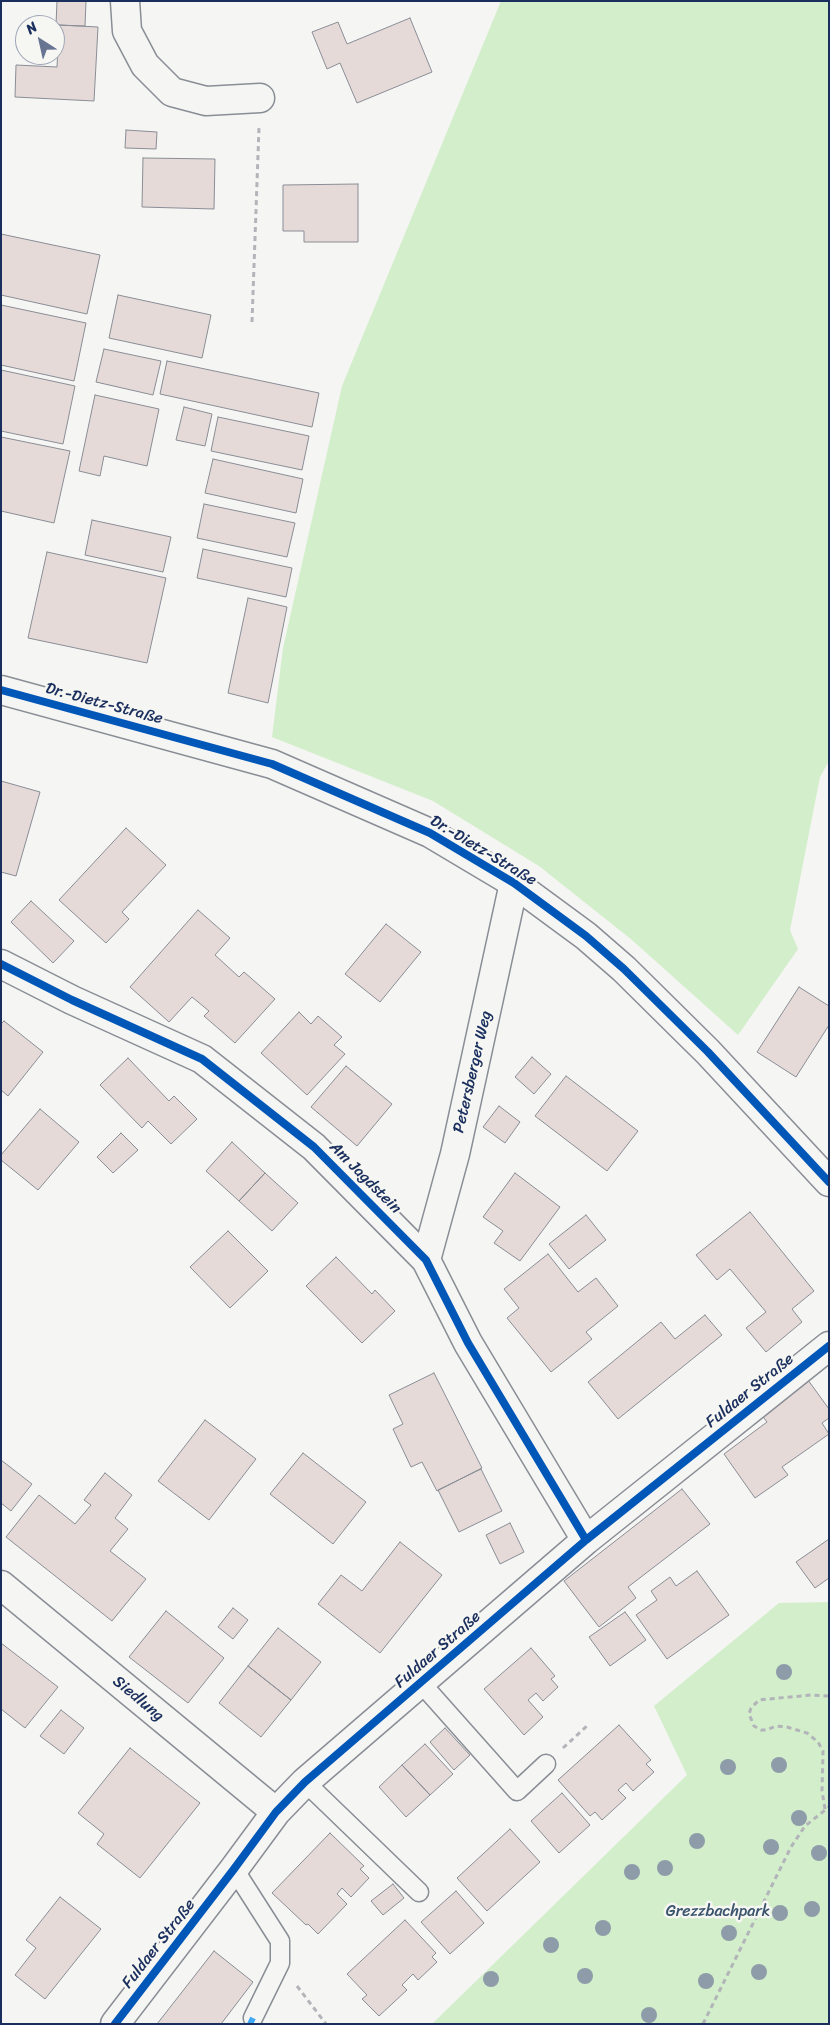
<!DOCTYPE html>
<html>
<head>
<meta charset="utf-8">
<style>
  body { margin:0 }
  #map { position:relative; width:830px; height:2025px; overflow:hidden; background:#f5f5f3; font-family:Sriracha,sans-serif }
  canvas { display:block }
  .frame { position:absolute; inset:0; border:2px solid #1b2f5e; pointer-events:none }
  .north { position:absolute; left:15px; top:15px; width:50px; height:50px; box-sizing:border-box; background:#f6f6f2; border:1px solid #9ea6b7; border-radius:50%; rotate:325deg; font-size:14px; font-weight:700; line-height:20px; text-align:center; color:#1b2f5e }
  .north::after { content:''; display:block; margin:auto; width:18px; height:22px; background:#677492; clip-path:polygon(50% 0,100% 100%,50% 72%,0 100%) }
</style>
</head>
<body>
<div id="map">
<canvas width="830" height="2025"></canvas>
<div class="frame"></div>
<div class="north">N</div>
</div>
<script>
const ctx = document.querySelector('canvas').getContext('2d');
ctx.lineJoin = 'round';
function paint(path, color) {
  ctx.fillStyle = color;
  ctx.fill(path, 'evenodd');
}
function toPath(rows) {
  const path = new Path2D();
  for (const r of rows) {
    path.moveTo(r[0], r[1]);
    for (let i = 2; i < r.length; i += 2) path.lineTo(r[i], r[i + 1]);
  }
  return path;
}
function trace(path, color, width, dash) {
  ctx.strokeStyle = color;
  ctx.lineWidth = width;
  ctx.lineCap = dash ? 'butt' : 'round';
  ctx.setLineDash(dash || []);
  ctx.stroke(path);
}
function write(font, color, halo, rows, align = 'center') {
  ctx.font = font + ' Sriracha,sans-serif';
  ctx.lineWidth = 5;
  ctx.setLineDash([]);
  ctx.textBaseline = 'middle';
  ctx.strokeStyle = halo;
  ctx.fillStyle = color;
  for (const [text, x, y, turn = 0] of rows) {
    ctx.save();
    ctx.translate(x, y);
    ctx.rotate((+turn || 0) * Math.PI / 180);
    ctx.textAlign = isNaN(turn) ? turn : align;
    if (halo) ctx.strokeText(text, 0, 0);
    ctx.fillText(text, 0, 0);
    ctx.restore();
  }
}
paint(toPath([
  [501,1,829,1,829,761,820,777,790,930,798,949,738,1035,632,940,539,866,433,801,272,737,283,648,342,386],
  [829,1602,829,2024,432,2024,687,1775,654,1706,779,1603]
]), '#d3eeca');
const building = toPath([
  [57,1,86,1,85,26,56,25,57,1],
  [410,18,432,72,357,103,340,63,327,69,312,32,338,22,347,44,410,18],
  [59,25,98,27,94,101,15,97,16,65,57,67,59,25],
  [126,130,157,132,156,149,125,148,126,130],
  [143,158,215,159,214,209,142,207,143,158],
  [358,184,358,242,304,242,304,231,283,231,283,185,358,184],
  [1,234,100,255,87,314,1,295,1,234],
  [118,295,211,315,202,358,109,338,118,295],
  [1,305,86,323,74,381,1,365,1,305],
  [104,349,161,361,153,395,96,382,104,349],
  [167,361,319,393,312,427,160,394,167,361],
  [1,370,75,386,63,444,1,431,1,370],
  [95,395,159,409,147,466,104,456,100,476,79,471,95,395],
  [184,407,212,414,205,446,176,440,184,407],
  [218,417,309,436,302,470,211,451,218,417],
  [1,437,70,451,54,523,1,511,1,437],
  [213,459,303,479,296,513,205,493,213,459],
  [204,504,295,523,287,557,197,538,204,504],
  [92,520,171,537,163,572,85,555,92,520],
  [203,549,292,568,286,597,197,578,203,549],
  [47,552,166,578,147,663,28,638,47,552],
  [248,598,287,607,268,703,228,693,248,598],
  [1,781,40,792,16,876,1,872,1,781],
  [126,828,166,865,122,912,129,919,106,943,59,900,126,828],
  [31,901,74,941,53,963,11,922,31,901],
  [198,910,230,938,215,955,239,977,244,972,275,999,235,1043,204,1016,209,1011,192,997,169,1022,130,987,198,910],
  [386,924,421,952,380,1002,345,974,386,924],
  [799,987,829,1006,829,1025,796,1077,757,1052,799,987],
  [299,1012,311,1024,318,1016,342,1037,334,1045,345,1054,307,1095,261,1053,299,1012],
  [4,1021,43,1052,8,1096,1,1090,1,1024,4,1021],
  [532,1057,551,1074,534,1094,515,1077,532,1057],
  [128,1058,169,1101,174,1096,197,1119,171,1144,148,1121,142,1128,100,1085,128,1058],
  [346,1066,392,1104,357,1146,311,1107,346,1066],
  [566,1076,638,1131,607,1171,535,1116,566,1076],
  [499,1106,520,1122,505,1143,483,1127,499,1106],
  [40,1109,79,1142,38,1190,1,1160,1,1155,40,1109],
  [121,1133,138,1150,113,1173,97,1157,121,1133],
  [232,1142,265,1173,239,1201,206,1171,232,1142],
  [265,1173,298,1203,272,1231,239,1201,265,1173],
  [515,1173,560,1207,520,1261,494,1243,503,1231,483,1217,515,1173],
  [750,1212,814,1291,792,1309,802,1322,766,1352,746,1328,766,1312,730,1269,717,1280,696,1255,750,1212],
  [586,1215,606,1240,569,1269,549,1244,586,1215],
  [228,1231,268,1271,230,1308,190,1267,228,1231],
  [548,1254,578,1292,596,1278,618,1306,586,1332,592,1339,551,1372,507,1318,519,1308,504,1289,548,1254],
  [336,1257,372,1294,375,1290,395,1311,362,1343,306,1286,336,1257],
  [705,1315,722,1335,618,1419,588,1382,661,1322,675,1339,705,1315],
  [434,1373,482,1468,437,1491,422,1462,411,1467,393,1429,403,1424,389,1395,434,1373],
  [808,1380,829,1409,829,1418,822,1423,829,1434,782,1467,788,1475,755,1498,724,1454,767,1422,761,1414,808,1380],
  [205,1420,256,1459,209,1520,158,1481,205,1420],
  [303,1453,366,1502,333,1544,270,1494,303,1453],
  [1,1460,32,1484,11,1511,1,1503,1,1460],
  [481,1469,502,1511,459,1532,438,1490,481,1469],
  [105,1473,132,1495,115,1518,128,1529,110,1551,146,1579,112,1621,6,1537,39,1495,75,1524,91,1505,84,1500,105,1473],
  [682,1489,710,1524,628,1587,636,1598,599,1627,564,1581,682,1489],
  [510,1523,524,1552,500,1564,486,1535,510,1523],
  [829,1539,829,1578,815,1588,796,1562,829,1539],
  [400,1542,442,1575,380,1653,318,1604,341,1575,362,1591,400,1542],
  [697,1571,729,1615,667,1659,636,1615,657,1600,651,1591,670,1577,676,1586,697,1571],
  [233,1608,248,1620,233,1639,218,1627,233,1608],
  [166,1611,224,1658,188,1703,129,1657,166,1611],
  [625,1612,646,1640,610,1666,589,1637,625,1612],
  [278,1628,321,1662,291,1700,248,1666,278,1628],
  [1,1643,58,1687,25,1728,1,1709,1,1643],
  [531,1648,555,1676,551,1679,558,1687,543,1701,536,1693,528,1700,543,1717,524,1735,484,1689,531,1648],
  [248,1666,291,1700,261,1737,219,1703,248,1666],
  [61,1710,84,1728,64,1754,40,1736,61,1710],
  [619,1725,651,1760,646,1764,654,1772,633,1791,626,1783,618,1790,626,1798,602,1820,595,1812,590,1816,558,1780,619,1725],
  [445,1728,470,1755,454,1770,430,1742,445,1728],
  [425,1744,453,1774,430,1795,402,1765,425,1744],
  [130,1748,200,1803,140,1878,97,1844,104,1834,78,1813,130,1748],
  [402,1765,430,1795,406,1817,379,1787,402,1765],
  [562,1793,590,1825,559,1853,531,1821,562,1793],
  [510,1829,540,1862,487,1911,457,1878,510,1829],
  [330,1833,364,1866,360,1869,369,1878,351,1897,342,1888,337,1894,347,1904,318,1934,308,1924,306,1925,272,1893,330,1833],
  [393,1884,404,1898,383,1915,371,1901,393,1884],
  [456,1891,484,1923,450,1954,421,1922,456,1891],
  [60,1897,101,1929,45,1999,15,1975,36,1948,26,1940,60,1897],
  [405,1920,436,1953,432,1957,437,1962,418,1980,413,1974,402,1985,407,1990,379,2016,362,1999,367,1995,347,1974,405,1920],
  [214,1951,253,1982,221,2024,157,2024,214,1951]
]);
paint(building, '#e5dad8');
trace(building, '#898d95', 1);
const service = toPath([
  [421,1683,517,1791,546,1764],
  [305,1782,419,1892],
  [234,1869,280,1941,280,1963,253,2018]
]);
const minor = toPath([
  [125,1,127,31,145,65,172,92,206,101,260,98],
  [1,964,72,1000,202,1059,314,1147,426,1260,468,1343,586,1540],
  [426,1260,455,1154,514,883],
  [1,1585,276,1812],
  [115,2024,234,1869,276,1812,305,1782,586,1540,829,1346]
]);
const secondary = toPath([
  [1,690,272,764,430,833,514,883,586,936,624,969,708,1052,829,1182]
]);
trace(service, '#898d95', 21);
trace(minor, '#898d95', 31);
trace(secondary, '#898d95', 31);
trace(toPath([
  [252,322,259,127],
  [563,1748,588,1725],
  [825,1809,822,1791,823,1751,818,1742,807,1733,787,1727,776,1726,767,1730,761,1730,754,1726,749,1714,751,1708,759,1700,811,1695,829,1696],
  [297,1986,326,2024],
  [703,2024,791,1847,805,1826,829,1807]
]), '#b2b4b9', 3, [5, 4]);
trace(service, '#f5f5f3', 18);
trace(minor, '#f5f5f3', 28);
trace(secondary, '#f5f5f3', 28);
trace(toPath([
  [250,2024,253,2018]
]), '#3fa9f5', 6, [12, 6]);
trace(toPath([
  [1,690,272,764,430,833,514,883,586,936,624,969,708,1052,829,1182],
  [1,964,72,1000,202,1059,314,1147,426,1260,468,1343,586,1540],
  [115,2024,234,1869,276,1812,305,1782,586,1540,829,1346]
]), '#0057b8', 8);
ctx.fillStyle = '#8e9ca9';
for (const [x, y] of [
  [784,1672],
  [779,1765],
  [728,1767],
  [799,1818],
  [697,1841],
  [771,1847],
  [819,1853],
  [665,1868],
  [632,1872],
  [812,1909],
  [780,1913],
  [603,1928],
  [729,1933],
  [551,1945],
  [759,1972],
  [585,1976],
  [491,1979],
  [706,1981],
  [649,2015]
]) {
  ctx.beginPath();
  ctx.arc(x, y, 8, 0, 2 * Math.PI);
  ctx.fill();
}
write('16px', '#1b2f5e', '#f6f6f2', [
  ["Dr.-Dietz-Straße",104,704,15],
  ["Dr.-Dietz-Straße",483,851,31],
  ["Petersberger Weg",473,1072,-77],
  ["Am Jagdstein",365,1178,45],
  ["Fuldaer Straße",750,1391,-39],
  ["Fuldaer Straße",438,1650,-41],
  ["Siedlung",138,1699,40],
  ["Fuldaer Straße",159,1944,-52]
]);
write('16px', '#3a546d', '#f6f6f2', [
  ["Grezzbachpark",718,1912]
]);
</script>
</body>
</html>
